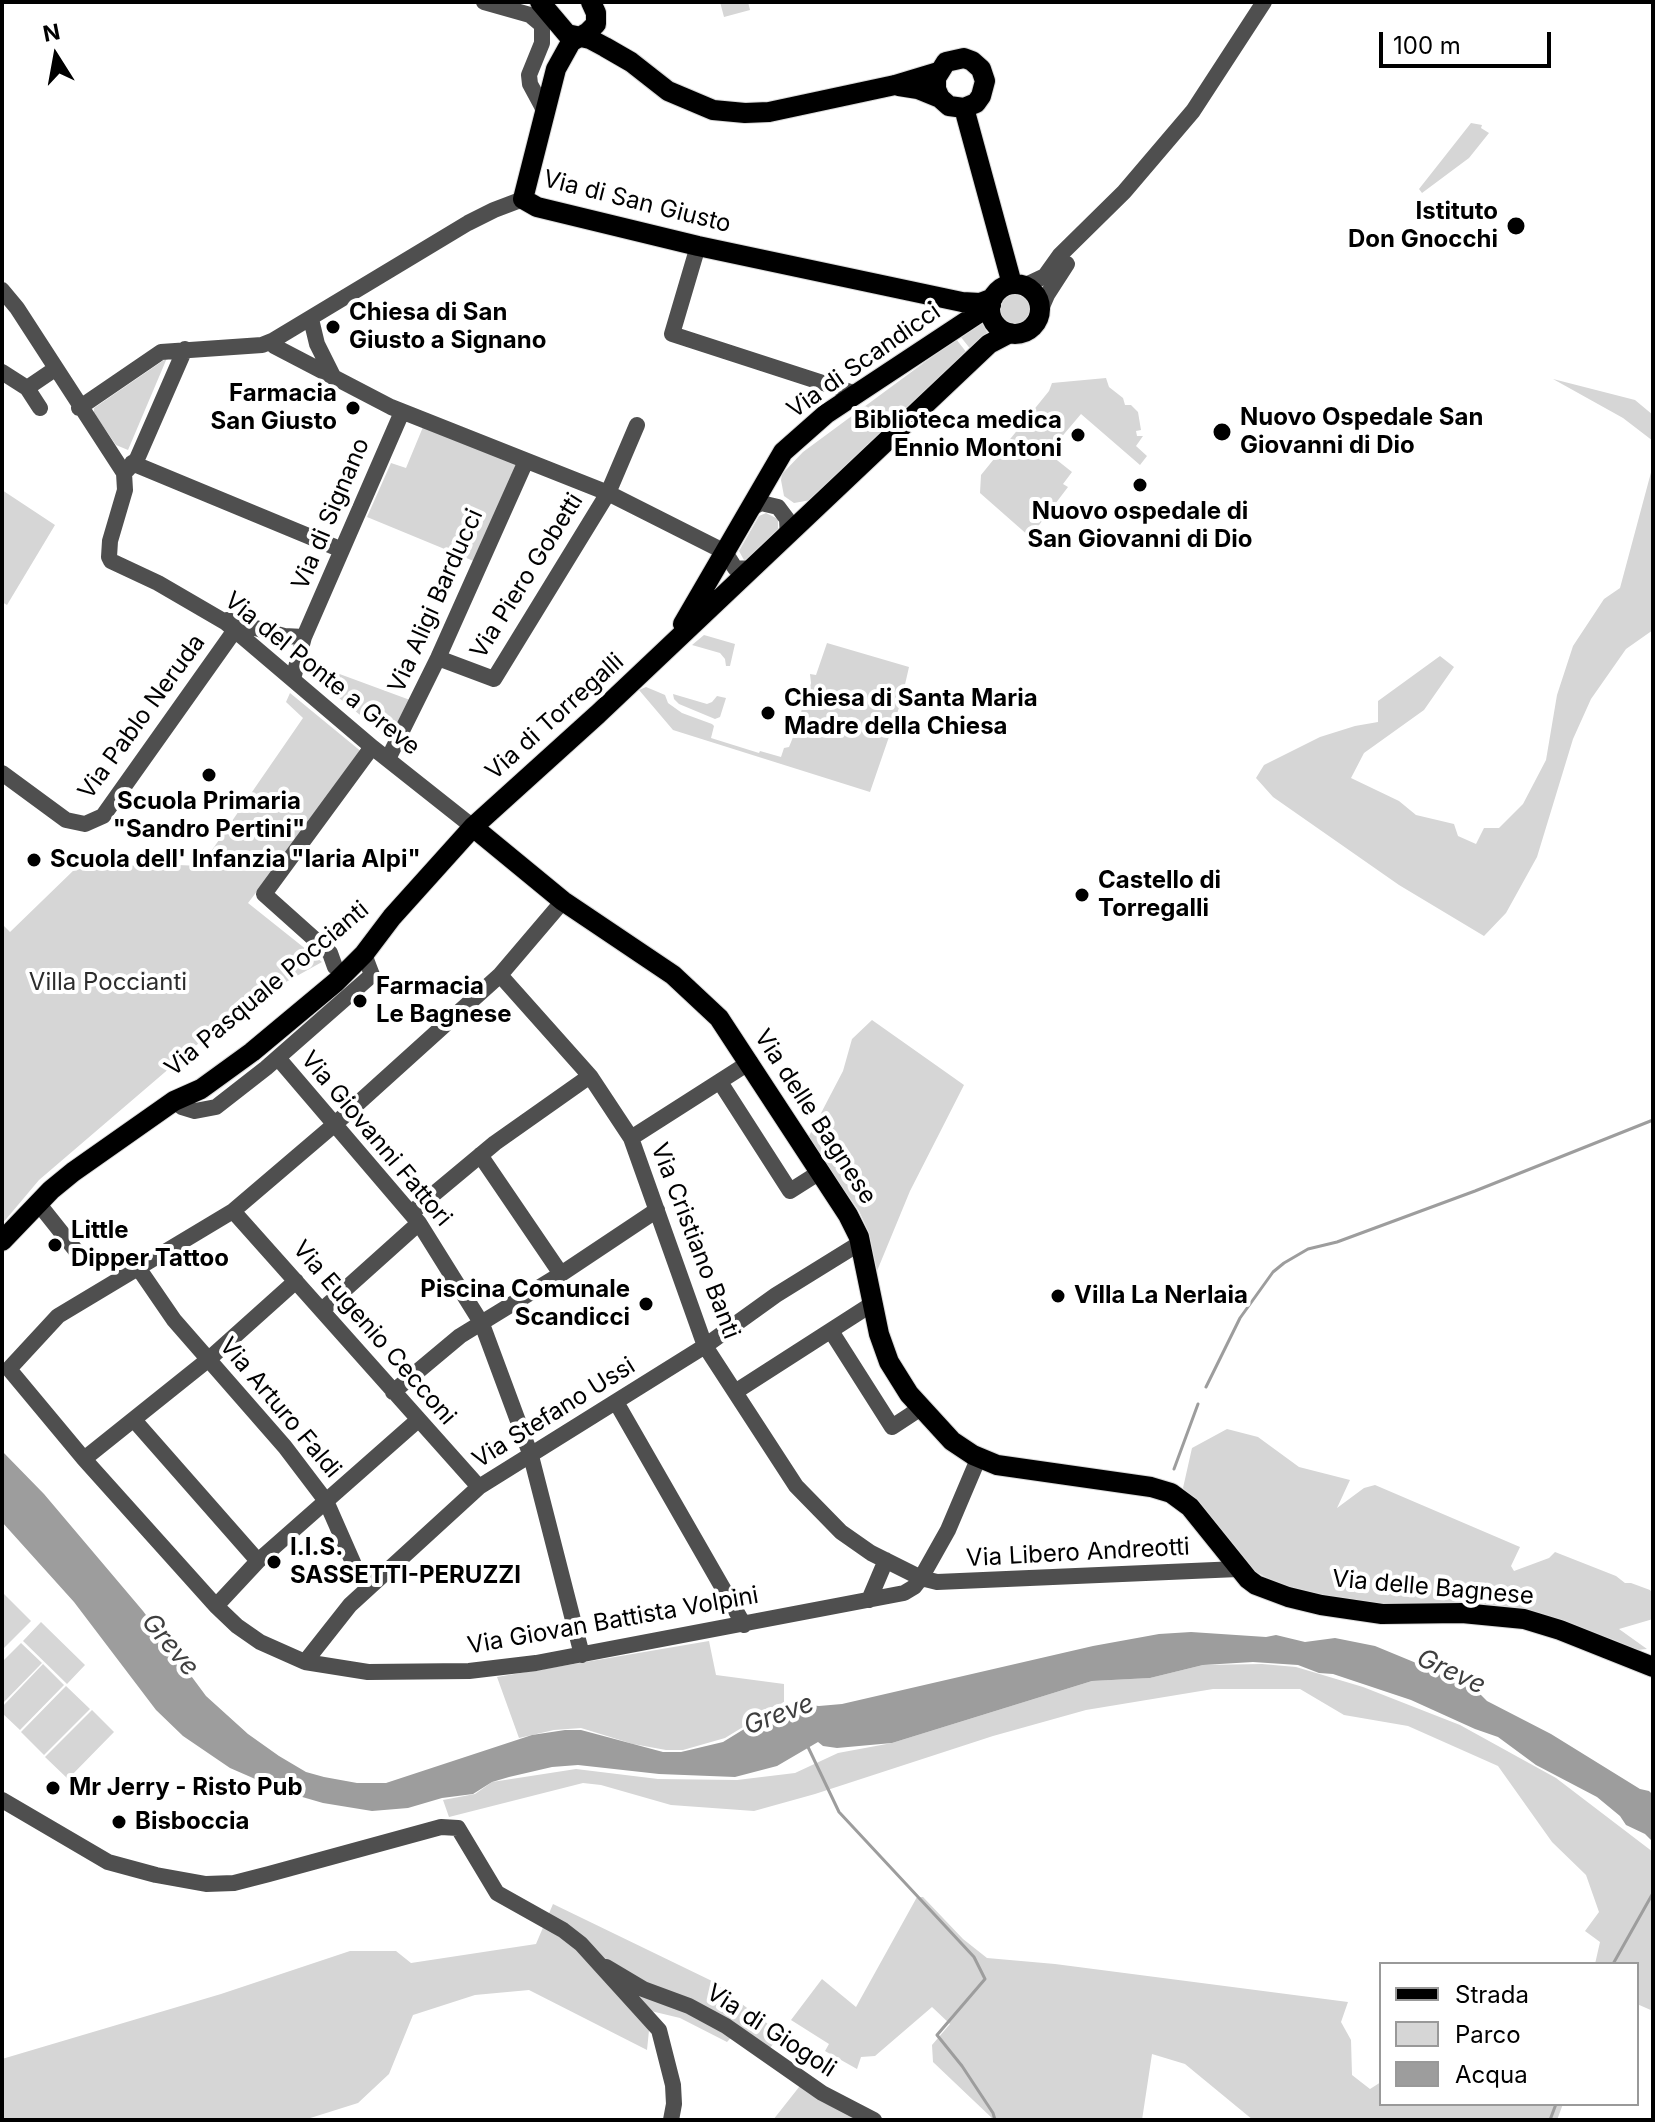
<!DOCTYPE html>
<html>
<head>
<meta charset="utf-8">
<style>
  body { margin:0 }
  #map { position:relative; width:1655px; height:2122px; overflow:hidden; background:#fff; font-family:Inter,sans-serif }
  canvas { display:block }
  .frame { position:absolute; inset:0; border:4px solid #000; pointer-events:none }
  .legend { position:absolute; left:1379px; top:1962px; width:260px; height:144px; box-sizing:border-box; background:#fff; border:2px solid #999; margin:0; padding:10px 14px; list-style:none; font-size:24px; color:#000 }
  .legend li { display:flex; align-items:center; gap:16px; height:40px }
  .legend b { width:40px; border:2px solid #999 }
  .north { position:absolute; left:16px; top:16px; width:80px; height:80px; -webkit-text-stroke:6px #fff; paint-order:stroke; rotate:349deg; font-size:22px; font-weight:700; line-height:32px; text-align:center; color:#000 }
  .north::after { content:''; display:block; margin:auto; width:28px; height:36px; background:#000; clip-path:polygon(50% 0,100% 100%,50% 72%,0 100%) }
  .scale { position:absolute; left:1379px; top:32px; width:172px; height:36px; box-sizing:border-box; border:4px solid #000; border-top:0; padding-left:10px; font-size:24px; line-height:28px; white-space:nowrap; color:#000; -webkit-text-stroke:6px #fff; paint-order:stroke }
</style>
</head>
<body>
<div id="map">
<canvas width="1655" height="2122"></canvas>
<div class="frame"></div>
<ul class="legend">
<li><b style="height:10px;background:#000"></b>Strada</li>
<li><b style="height:22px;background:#d6d6d6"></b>Parco</li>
<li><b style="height:22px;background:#9d9d9d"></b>Acqua</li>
</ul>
<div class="north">N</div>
<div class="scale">100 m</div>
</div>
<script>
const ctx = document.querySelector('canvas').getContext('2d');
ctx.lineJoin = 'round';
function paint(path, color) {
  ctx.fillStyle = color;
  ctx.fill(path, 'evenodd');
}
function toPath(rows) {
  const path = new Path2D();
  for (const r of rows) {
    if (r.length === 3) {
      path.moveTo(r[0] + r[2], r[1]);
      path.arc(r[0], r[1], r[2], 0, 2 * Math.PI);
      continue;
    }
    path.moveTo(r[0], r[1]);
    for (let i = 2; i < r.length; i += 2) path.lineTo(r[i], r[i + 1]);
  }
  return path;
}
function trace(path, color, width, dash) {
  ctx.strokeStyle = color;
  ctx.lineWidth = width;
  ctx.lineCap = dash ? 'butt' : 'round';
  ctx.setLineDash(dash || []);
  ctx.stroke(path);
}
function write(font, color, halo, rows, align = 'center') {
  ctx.font = font + ' Inter,sans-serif';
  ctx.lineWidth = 8;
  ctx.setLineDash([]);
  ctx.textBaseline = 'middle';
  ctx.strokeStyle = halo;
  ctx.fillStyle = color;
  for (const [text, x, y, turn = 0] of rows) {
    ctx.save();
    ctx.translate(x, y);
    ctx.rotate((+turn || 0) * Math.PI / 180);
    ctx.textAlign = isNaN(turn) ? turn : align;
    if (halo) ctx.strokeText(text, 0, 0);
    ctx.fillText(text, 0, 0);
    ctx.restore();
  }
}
paint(toPath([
  [720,2,748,2,750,10,724,17],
  [1471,123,1482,125,1481,128,1489,133,1469,158,1422,193,1419,189],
  [1015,309,16],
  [981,321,988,334,972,351,960,336],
  [956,339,967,353,811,500,794,503,784,496,781,480,782,474,803,452],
  [167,358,128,450,116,445,94,413,94,408],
  [1106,378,1109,387,1123,398,1125,405,1131,405,1138,412,1141,430,1136,431,1137,436,1143,436,1136,446,1147,456,1140,465,1081,414,1048,453,1072,472,1063,484,1068,487,1030,537,980,493,981,475,1049,391,1052,383],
  [1553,379,1635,400,1653,415,1653,441,1623,418],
  [423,427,519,463,476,562,367,517,391,463,406,468],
  [1653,465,1653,630,1626,649,1591,699,1573,739,1537,857,1506,913,1484,936,1399,885,1273,797,1256,778,1264,765,1320,737,1355,726,1378,722,1378,701,1440,656,1454,667,1424,710,1364,753,1351,778,1399,801,1416,815,1454,824,1458,836,1476,844,1484,828,1499,828,1523,804,1546,760,1557,695,1573,646,1604,599,1620,588],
  [2,490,55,525,7,605,2,602],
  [766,513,778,519,778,530,748,559,744,560,739,551,759,516],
  [704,635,735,644,730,666,726,666,725,659,720,653,692,645],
  [827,643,909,667,901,702,870,792,673,730,639,690,646,687,658,692,665,695,668,703,682,713,712,724,714,726,711,738,759,753,760,751,781,757,784,748,789,747,798,725,806,692,809,692,811,683,810,674,816,675],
  [320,669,326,669,410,700,391,740,318,681,315,676],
  [290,693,363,753,248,903,322,962,241,1007,39,1180,2,1224,2,924,10,932,75,869,155,864,201,866,303,718,286,702],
  [673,694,707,704,712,702,717,696,726,698,720,717,715,719,679,704,674,699],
  [872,1020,964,1085,910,1191,877,1271,869,1233,859,1211,808,1138,843,1071,852,1039],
  [1227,1429,1258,1437,1299,1467,1350,1480,1337,1508,1364,1488,1375,1485,1520,1547,1511,1566,1514,1571,1549,1558,1555,1552,1616,1576,1625,1583,1631,1583,1650,1590,1653,1594,1653,1619,1619,1629,1647,1649,1637,1650,1612,1639,1587,1635,1521,1609,1494,1605,1461,1607,1361,1603,1285,1587,1256,1572,1230,1545,1183,1488,1192,1448],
  [2,1592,31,1621,2,1650],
  [41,1622,85,1665,67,1684,23,1641],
  [709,1641,716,1675,784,1684,784,1702,725,1738,683,1750,666,1750,633,1744,581,1728,554,1730,519,1738,497,1677],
  [21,1643,42,1663,2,1704,2,1662],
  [43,1664,64,1685,20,1730,2,1713,2,1707],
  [1262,1664,1296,1667,1363,1687,1460,1725,1556,1778,1653,1852,1653,2011,1637,2004,1637,1964,1595,1964,1600,1942,1585,1931,1599,1912,1586,1875,1552,1842,1498,1766,1408,1726,1344,1715,1300,1689,1213,1689,1086,1710,993,1736,815,1794,754,1811,671,1805,601,1785,583,1783,449,1817,443,1800,475,1794,492,1782,576,1769,658,1779,737,1780,795,1773,838,1753,892,1743,1092,1681,1150,1678,1203,1665],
  [66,1686,90,1709,44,1755,21,1732],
  [92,1710,114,1732,68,1779,45,1757],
  [917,1897,923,1897,963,1939,987,1958,1055,1964,1348,2002,1341,2022,1351,2040,1352,2075,1370,2089,1381,2082,1381,2104,1563,2104,1557,2120,1253,2120,1185,2064,1152,2054,1142,2120,994,2120,933,2062,932,2045,950,2024,932,2007,875,2056,861,2057,857,2069,825,2051,829,2044,791,2020,822,1979,856,2007],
  [553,1904,712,1981,781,2034,770,2048,737,2031,727,2042,680,2018,651,2011,647,2050,529,1990,475,1995,413,2015,389,2074,358,2103,304,2120,2,2120,2,2059,221,1994,350,1951,396,1951,411,1963,536,1944],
  [803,2082,874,2120,773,2120]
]), '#d6d6d6');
paint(toPath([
  [2,1451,44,1494,143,1611,206,1696,248,1734,279,1756,306,1772,324,1777,357,1783,386,1783,532,1735,565,1730,581,1730,663,1752,681,1752,723,1742,754,1723,765,1722,788,1706,796,1704,819,1706,842,1704,1093,1646,1159,1634,1191,1632,1266,1637,1276,1635,1305,1642,1335,1638,1375,1646,1455,1679,1479,1693,1487,1701,1551,1734,1640,1789,1649,1791,1653,1795,1653,1842,1645,1834,1626,1825,1620,1816,1597,1797,1536,1765,1498,1737,1475,1729,1411,1700,1333,1674,1319,1673,1298,1665,1253,1662,1203,1665,1150,1678,1092,1681,892,1743,837,1748,823,1746,818,1742,777,1766,735,1777,659,1774,578,1765,552,1767,509,1777,492,1782,473,1794,442,1798,408,1808,372,1811,323,1803,285,1792,230,1768,183,1736,156,1710,74,1602,2,1522]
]), '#9d9d9d');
trace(toPath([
  [1206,1387,1240,1318,1273,1272,1284,1263,1308,1249,1337,1242,1475,1191,1653,1120],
  [1174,1469,1198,1404],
  [808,1747,839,1812,974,1957,985,1979,937,2035,962,2066,993,2113,995,2120],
  [1613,1964,1653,1893],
  [1550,2120,1556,2104]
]), '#9d9d9d', 3);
const major = toPath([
  [540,2,567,34,590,39,605,47,631,62,668,91,713,110,745,113,769,112,895,85,938,72],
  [591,2,596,13,596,24,588,32,571,42,556,69,523,199,537,207,698,246,962,302,980,303,993,298],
  [899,86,918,89,940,98,949,106,964,108,976,103,981,96,985,81,981,69,972,61,964,58,946,62,936,78,936,89,940,98],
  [964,108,1012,284],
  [1015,309,25],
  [683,624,783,452,826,414,991,305],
  [473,827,563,901,673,975,719,1018,848,1215,859,1237,879,1334,889,1362,909,1394,952,1441,973,1455,997,1465,1151,1487,1171,1493,1190,1507,1248,1579,1256,1585,1288,1597,1321,1605,1382,1614,1462,1613,1524,1619,1560,1630,1653,1667],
  [2,1241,51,1190,73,1172,174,1101,201,1089,252,1052,336,982,364,954,392,917,473,827,598,714,989,344,1010,333]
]);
trace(major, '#dbdbdb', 22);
trace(toPath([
  [484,2,530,15,542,25,542,43,529,75,530,84,544,110],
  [698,246,672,334,857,394],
  [1018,284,1028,284,1045,276,1060,255,1124,192,1193,111,1264,2],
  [2,290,17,308,124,473,125,490,110,541,109,557,111,561,158,583,225,622,372,747,473,827],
  [1040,311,1047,295,1067,264],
  [311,319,317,344,334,378],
  [272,341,274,346,391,407,608,493,725,552,735,568,751,569],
  [2,372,27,388],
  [40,408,27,388,55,369],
  [79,408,161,352,262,345,272,341,468,223,494,210,523,199],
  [132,463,342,550],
  [127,470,137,459,185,349],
  [751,508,761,503,778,507,787,519,788,535],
  [227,620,284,636,304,637],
  [438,658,494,679,608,493,637,425],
  [293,679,304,637,402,412],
  [388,759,438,658,526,461],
  [2,773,66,820,85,824,103,816,235,630],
  [563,901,500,975,335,1124,233,1211,58,1316,9,1369,84,1459,216,1606,237,1626,260,1642,305,1662,368,1672,469,1671,536,1663,904,1593,914,1587,921,1578,948,1530,979,1457],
  [335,967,330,953,264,894,372,747],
  [500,975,590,1076,631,1138,705,1346,796,1486,841,1532,871,1553,921,1578,937,1582,1238,1569],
  [278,1058,419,1223,482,1324,531,1456,582,1655],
  [720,1082,790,1191,820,1172],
  [174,1101,182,1107,195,1111,216,1107,266,1068,372,975,364,954],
  [631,1138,750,1062],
  [480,1155,561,1274],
  [38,1203,81,1257],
  [233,1211,479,1487],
  [411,1213,495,1143,590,1076],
  [139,1269,174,1320,285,1447,326,1501,355,1567,368,1587],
  [322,1310,419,1223],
  [831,1331,892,1427,921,1408],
  [393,1392,460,1336,561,1274,657,1210],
  [735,1392,872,1304],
  [616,1402,744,1625],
  [134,1420,258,1561],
  [84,1459,209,1359,296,1281],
  [869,1600,886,1560],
  [216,1606,258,1561,418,1420],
  [305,1662,350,1605,479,1487,705,1346,776,1295,860,1243],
  [2,1800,108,1862,156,1875,206,1884,234,1883,269,1874,441,1827,458,1828,497,1893,563,1930,581,1944,659,2030,673,2085,674,2104,671,2120],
  [606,1967,643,1989,689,2006,726,2026,822,2093,874,2120]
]), '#4f4f4f', 16);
trace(major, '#000', 20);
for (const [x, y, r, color] of [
  [1516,226,10,"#000"],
  [333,327,8,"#000"],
  [353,408,8,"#000"],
  [1222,432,10,"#000"],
  [1078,435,8,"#000"],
  [1140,485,8,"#000"],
  [768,713,8,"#000"],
  [209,775,8,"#000"],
  [34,860,8,"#000"],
  [1082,895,8,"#000"],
  [360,1001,8,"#000"],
  [55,1245,8,"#000"],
  [1058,1296,8,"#000"],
  [646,1304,8,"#000"],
  [274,1562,8,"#000"],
  [53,1788,8,"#000"],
  [119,1822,8,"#000"]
]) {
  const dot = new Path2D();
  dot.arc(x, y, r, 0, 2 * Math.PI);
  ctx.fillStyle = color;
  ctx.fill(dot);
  trace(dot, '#fff', 3);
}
write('24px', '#000', '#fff', [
  ["Via di San Giusto",637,202,14],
  ["Via di Scandicci",864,361,-35],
  ["Via di Signano",331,514,-67],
  ["Via Piero Gobetti",527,576,-58],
  ["Via Aligi Barducci",436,601,-66],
  ["Via del Ponte a Greve",322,674,39],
  ["Via Pablo Neruda",142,717,-54],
  ["Via di Torregalli",555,717,-42],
  ["Via Pasquale Poccianti",267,989,-40],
  ["Via delle Bagnese",815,1117,57],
  ["Via Giovanni Fattori",376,1139,50],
  ["Via Cristiano Banti",695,1241,69],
  ["Via Eugenio Cecconi",374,1333,49],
  ["Via Arturo Faldi",280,1408,50],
  ["Via Stefano Ussi",554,1413,-32],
  ["Via Libero Andreotti",1078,1553,-3],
  ["Via delle Bagnese",1433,1588,5],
  ["Via Giovan Battista Volpini",613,1621,-10],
  ["Via di Giogoli",771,2031,33]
]);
write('bold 24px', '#000', '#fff', [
  ["Istituto",1498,212,"right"],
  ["Don Gnocchi",1498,240,"right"],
  ["Chiesa di San",349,313],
  ["Giusto a Signano",349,341],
  ["Farmacia",337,394,"right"],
  ["San Giusto",337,422,"right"],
  ["Nuovo Ospedale San",1240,418],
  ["Giovanni di Dio",1240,446],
  ["Biblioteca medica",1062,421,"right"],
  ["Ennio Montoni",1062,449,"right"],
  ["Nuovo ospedale di",1140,512,"center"],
  ["San Giovanni di Dio",1140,540,"center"],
  ["Chiesa di Santa Maria",784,699],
  ["Madre della Chiesa",784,727],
  ["Scuola Primaria",209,802,"center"],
  ["\"Sandro Pertini\"",209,830,"center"],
  ["Scuola dell' Infanzia \"Iaria Alpi\"",50,860],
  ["Castello di",1098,881],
  ["Torregalli",1098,909],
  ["Farmacia",376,987],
  ["Le Bagnese",376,1015],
  ["Little",71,1231],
  ["Dipper Tattoo",71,1259],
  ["Piscina Comunale",630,1290,"right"],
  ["Scandicci",630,1318,"right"],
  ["Villa La Nerlaia",1074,1296],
  ["I.I.S.",290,1548],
  ["SASSETTI-PERUZZI",290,1576],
  ["Mr Jerry - Risto Pub",69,1788],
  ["Bisboccia",135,1822]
], 'left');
write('24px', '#2d2d2d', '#fff', [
  ["Villa Poccianti",108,983]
]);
write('italic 26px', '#3e3e3e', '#fff', [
  ["Greve",170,1645,50],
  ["Greve",1451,1672,25],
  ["Greve",779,1715,-20]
]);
</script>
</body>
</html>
